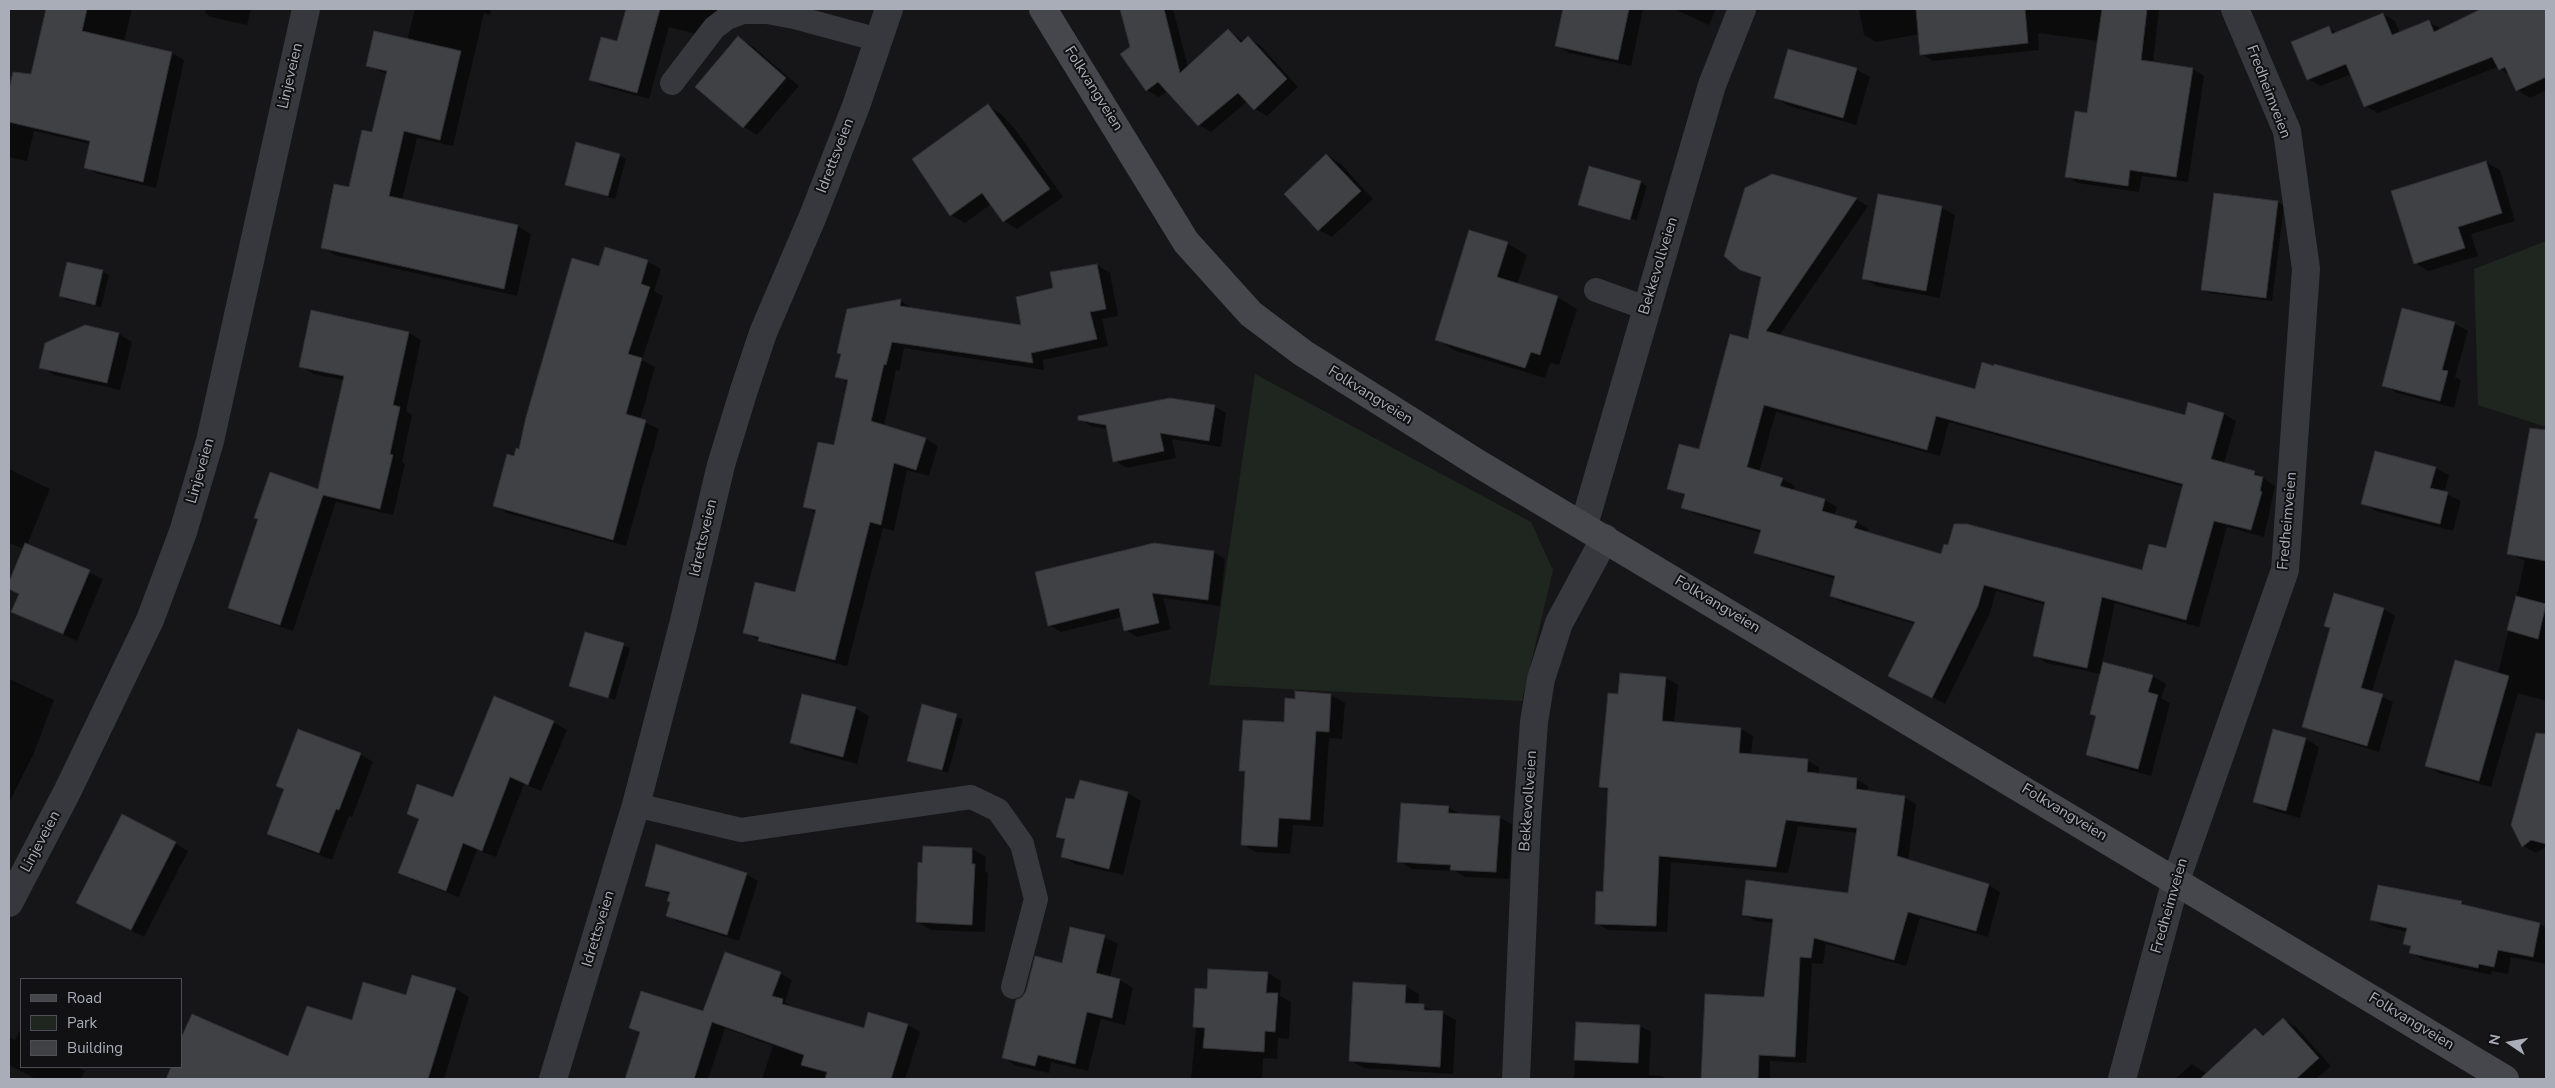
<!DOCTYPE html>
<html>
<head>
<meta charset="utf-8">
<style>
  body { margin:0 }
  #map { position:relative; width:2555px; height:1088px; overflow:hidden; background:#161618; font-family:"Nunito Sans",sans-serif }
  canvas { display:block }
  .frame { position:absolute; inset:0; border:10px solid #a8adb8; pointer-events:none }
  .legend { position:absolute; left:20px; top:978px; width:162px; height:90px; box-sizing:border-box; background:#111113; border:1px solid #4d4f55; margin:0; padding:6px 9px; list-style:none; font-size:15px; color:#a8adb8 }
  .legend li { display:flex; align-items:center; gap:10px; height:25px }
  .legend b { width:25px; border:1px solid #4d4f55 }
  .north { position:absolute; left:2485px; top:1018px; width:50px; height:50px; -webkit-text-stroke:4px #111113; paint-order:stroke; rotate:282deg; font-size:14px; font-weight:700; line-height:20px; text-align:center; color:#a8adb8 }
  .north::after { content:''; display:block; margin:auto; width:18px; height:22px; background:#a8adb8; clip-path:polygon(50% 0,100% 100%,50% 72%,0 100%) }
</style>
</head>
<body>
<div id="map">
<canvas width="2555" height="1088"></canvas>
<div class="frame"></div>
<ul class="legend">
<li><b style="height:6px;background:#45474d"></b>Road</li>
<li><b style="height:14px;background:#1e261f"></b>Park</li>
<li><b style="height:14px;background:#404145"></b>Building</li>
</ul>
<div class="north">N</div>
</div>
<script>
const ctx = document.querySelector('canvas').getContext('2d');
ctx.lineJoin = 'round';
function paint(path, color) {
  ctx.fillStyle = color;
  ctx.fill(path, 'evenodd');
}
function toPath(rows) {
  const path = new Path2D();
  for (const r of rows) {
    path.moveTo(r[0], r[1]);
    for (let i = 2; i < r.length; i += 2) path.lineTo(r[i], r[i + 1]);
  }
  return path;
}
function trace(path, color, width, dash) {
  ctx.strokeStyle = color;
  ctx.lineWidth = width;
  ctx.lineCap = dash ? 'butt' : 'round';
  ctx.setLineDash(dash || []);
  ctx.stroke(path);
}
function write(font, color, halo, rows, align = 'center') {
  ctx.font = font + ' "Nunito Sans",sans-serif';
  ctx.lineWidth = 4;
  ctx.setLineDash([]);
  ctx.textBaseline = 'middle';
  ctx.strokeStyle = halo;
  ctx.fillStyle = color;
  for (const [text, x, y, turn = 0] of rows) {
    ctx.save();
    ctx.translate(x, y);
    ctx.rotate((+turn || 0) * Math.PI / 180);
    ctx.textAlign = isNaN(turn) ? turn : align;
    if (halo) ctx.strokeText(text, 0, 0);
    ctx.fillText(text, 0, 0);
    ctx.restore();
  }
}
paint(toPath([
  [2546,241,2546,427,2478,405,2474,269],
  [1255,374,1531,522,1553,570,1522,701,1209,685]
]), '#1e261f');
paint(toPath([
  [47,9,132,9,124,42,172,53,184,60,156,188,98,174,85,167,90,144,34,131,27,161,9,157,9,94,14,73,32,76],
  [206,9,251,9,247,25,211,17,205,13],
  [415,9,491,9,490,15,484,13,453,146,417,138,402,200,517,226,531,234,517,296,335,255,322,247,373,134,388,75,368,65,407,40],
  [627,9,745,9,707,37,669,27,649,99,602,86,590,79,618,43],
  [1122,9,1173,9,1188,67,1228,30,1244,42,1248,38,1260,45,1298,87,1267,116,1255,109,1248,101,1211,132,1199,125,1168,91,1159,97,1147,90,1131,47],
  [1565,9,1643,9,1631,66,1569,53,1557,46],
  [1674,9,1716,9,1709,25],
  [1859,9,2159,9,2153,63,2193,69,2204,76,2188,182,2142,176,2139,192,2078,183,2067,177,2088,115,2099,41,2038,33,2039,50,1933,61,1922,54,1920,34,1876,42,1864,35],
  [2484,9,2546,9,2546,90,2530,98,2517,90,2510,76,2498,67,2378,113,2365,106,2352,74,2320,86,2308,79,2329,28,2338,33,2383,14,2395,21,2400,34,2429,22,2442,29],
  [738,38,752,46,799,86,757,135,744,127,697,87],
  [1856,69,1870,77,1856,125,1789,106,1776,98],
  [988,106,1001,114,1015,129,1063,197,1017,229,1004,221,991,204,965,223,951,215,914,159],
  [619,155,626,159,615,199,567,184],
  [1326,155,1340,163,1373,199,1332,237,1319,230],
  [2486,162,2500,170,2515,221,2471,234,2478,256,2428,271,2415,263],
  [1640,182,1647,186,1636,223,1636,220,1579,205],
  [1879,196,1942,208,1955,215,1940,298,1876,286,1863,279],
  [1856,199,1868,206,1779,336,1975,390,2186,417,2189,404,2224,414,2236,421,2224,464,2254,472,2275,486,2264,537,2227,527,2199,627,2115,603,2102,663,2152,676,2166,684,2161,698,2170,703,2151,776,2101,762,2087,754,2097,717,2101,674,2047,663,2035,656,2046,605,1996,591,1990,613,1945,704,1902,682,1915,624,1843,603,1831,596,1836,579,1768,559,1756,552,1762,533,1695,514,1682,507,1685,496,1668,488,1700,451,1749,340,1762,279,1740,269],
  [1776,412,1940,456,1949,422,2184,487,2167,550,2142,572,1949,547,1942,555,1867,533,1868,529,1856,522,1834,516,1837,507,1825,500,1793,491,1795,486,1782,479,1759,472],
  [2277,202,2284,206,2272,301,2209,293,2203,289],
  [1507,243,1527,255,1517,285,1557,297,1577,309,1559,365,1550,363,1545,378,1456,351,1437,340],
  [605,249,648,262,661,269,654,291,663,296,642,360,655,367,640,420,659,429,626,546,507,513,494,505,600,268],
  [68,264,103,272,109,275,101,307,67,300,60,296],
  [1097,265,1110,273,1118,316,1102,319,1108,346,1043,360,1044,370,904,348,899,371,896,370,884,426,926,439,938,446,929,476,907,470,894,531,883,528,847,666,772,647,744,632,796,594,816,513,804,506,835,447,848,383,837,376,842,355,838,352,848,310,901,301,913,309,1023,326,1055,289],
  [312,312,409,333,421,340,406,411,412,415,402,462,405,464,393,515,336,502,293,631,242,614,229,607,318,491,344,380,313,374,301,366],
  [2454,323,2468,331,2455,377,2461,380,2454,408,2397,393,2384,385],
  [119,334,132,342,120,390,54,375,41,367],
  [1214,406,1226,413,1221,447,1172,439,1176,458,1127,468,1115,461,1108,429,1091,426,1079,419],
  [2538,430,2546,432,2546,701,2518,693,2491,787,2439,773,2427,765,2498,674,2525,561,2508,553],
  [2435,468,2449,475,2444,493,2461,501,2453,531,2376,511,2363,503],
  [9,469,50,489,27,545,103,579,77,641,13,611,20,595,9,588,9,585,24,549,9,543],
  [1213,552,1225,559,1220,606,1163,598,1171,629,1137,637,1126,630,1122,617,1061,632,1049,625],
  [2335,595,2384,609,2395,616,2372,692,2393,702,2379,752,2314,732,2303,726,2331,629,2326,626],
  [586,633,630,648,615,700,571,686],
  [1621,674,1666,678,1678,685,1674,723,1741,729,1753,736,1751,755,1808,761,1819,767,1819,775,1856,779,1868,786,1868,792,1904,797,1916,804,1908,861,1989,885,2000,892,1988,937,1920,918,1906,966,1826,944,1823,964,1812,963,1806,1063,1770,1061,1770,1079,1702,1079,1706,995,1765,999,1774,923,1756,921,1744,914,1849,894,1858,833,1798,826,1788,873,1671,862,1667,932,1608,930,1596,923,1605,893,1609,791,1601,786,1619,695],
  [9,679,54,700,33,755,9,803],
  [1296,693,1331,695,1345,703,1342,739,1329,738,1323,827,1293,825,1290,854,1256,852,1242,844,1246,773,1241,770,1286,723,1296,700],
  [923,706,963,719,948,773,908,760],
  [855,708,869,716,857,764,805,750,791,742],
  [553,722,567,730,541,791,524,784,496,857,477,850,459,897,413,880,400,872,420,820,408,813,453,799],
  [2306,739,2319,747,2300,818,2268,809,2255,801],
  [360,754,373,762,352,817,349,816,332,860,282,841,269,833,285,790,278,786],
  [2526,772,2546,777,2546,847,2536,853,2523,846],
  [1081,781,1128,793,1141,801,1123,875,1075,864,1062,856,1066,841,1057,836,1075,801],
  [1448,807,1462,815,1499,817,1513,825,1509,879,1465,877,1455,871,1412,869,1399,861],
  [175,843,188,851,144,937,91,910],
  [924,847,972,849,986,857,985,872,988,873,985,932,931,930,918,922],
  [746,874,758,881,739,941,679,922,667,915,672,902,670,895,647,885],
  [2461,902,2469,907,2540,924,2546,928,2546,964,2511,957,2508,974,2492,971,2491,975,2424,960,2411,953,2412,948,2405,944,2407,932,2385,927,2372,920],
  [1104,937,1118,944,1110,978,1120,980,1133,988,1125,1025,1101,1019,1088,1071,1051,1062,1049,1073,1017,1066,1003,1058,1063,964],
  [780,973,792,980,785,1002,794,1009,864,1030,908,1025,920,1032,905,1079,762,1079,773,1046,725,1028,708,1079,627,1079,641,1034,630,1027,704,1013],
  [1268,973,1281,981,1280,996,1291,1002,1289,1039,1278,1038,1277,1059,1263,1058,1262,1079,1191,1079,1196,1028,1194,1027,1208,991],
  [1405,986,1419,994,1418,1005,1443,1013,1456,1020,1453,1074,1364,1068,1351,1061],
  [456,989,469,997,444,1079,245,1079,187,1067,289,1058,353,1021,407,996],
  [2283,1019,2296,1027,2331,1066,2316,1079,2175,1079,2192,1064,2207,1074,2255,1030,2265,1036],
  [1577,1023,1640,1026,1651,1032,1649,1075,1661,1076,1667,1079,1574,1079],
  [21,1028,21,1067,77,1067,85,1071,81,1079,36,1079,9,1065,9,1037,15,1040]
]), '#0007');
const building = toPath([
  [46,9,87,9,82,31,172,52,143,182,84,168,90,141,9,122,9,89,13,72,31,74,46,9],
  [626,9,660,9,637,93,589,80,601,37,617,41,626,9],
  [1120,9,1164,9,1180,73,1228,29,1241,43,1248,36,1287,79,1254,110,1238,93,1198,126,1158,82,1146,91,1120,54,1130,47,1120,9],
  [1563,9,1629,9,1618,60,1555,46,1563,9],
  [1916,9,2025,9,2028,43,1920,55,1916,9],
  [2102,9,2147,9,2141,60,2193,68,2176,177,2130,170,2128,186,2065,177,2075,111,2087,113,2102,9],
  [2481,9,2546,9,2546,77,2516,91,2505,67,2499,70,2492,57,2364,107,2346,64,2307,80,2291,42,2329,26,2332,34,2383,13,2392,35,2429,20,2434,32,2481,9],
  [374,31,461,51,440,140,404,131,389,196,518,225,504,289,321,248,334,184,349,187,362,130,372,132,387,71,366,66,374,31],
  [738,36,786,78,743,128,695,87,738,36],
  [1788,49,1857,68,1843,118,1774,98,1788,49],
  [988,104,1050,189,1003,222,982,193,950,216,912,159,988,104],
  [576,142,620,154,608,196,565,185,576,142],
  [1326,154,1361,191,1318,231,1284,194,1326,154],
  [2486,161,2502,213,2458,227,2465,248,2414,264,2391,191,2486,161],
  [1589,166,1641,181,1630,220,1578,205,1589,166],
  [1772,174,1857,198,1766,331,1975,389,1982,362,1994,366,1994,364,2185,415,2188,402,2224,413,2211,459,2255,471,2254,475,2263,477,2260,491,2262,492,2251,530,2214,521,2186,620,2102,597,2087,668,2033,656,2045,602,1984,585,1978,606,1932,698,1888,676,1915,622,1830,596,1835,576,1754,553,1761,530,1681,508,1685,494,1667,489,1679,444,1699,449,1730,334,1748,339,1761,277,1740,270,1724,256,1745,188,1772,174],
  [1764,405,1927,450,1936,416,2183,484,2166,548,2149,544,2142,570,1967,524,1954,524,1948,545,1944,544,1941,554,1854,528,1857,521,1822,511,1825,499,1780,486,1783,478,1747,467,1764,405],
  [2214,193,2278,201,2266,298,2201,290,2214,193],
  [1878,194,1942,206,1926,291,1862,279,1878,194],
  [1469,230,1508,242,1497,277,1558,296,1540,355,1531,352,1525,368,1435,340,1469,230],
  [605,247,648,260,641,284,650,287,628,354,642,358,626,414,646,420,613,540,493,506,507,454,514,456,516,448,519,449,526,417,572,258,599,266,605,247],
  [67,262,103,270,95,305,59,296,67,262],
  [1097,264,1106,309,1090,312,1097,339,1031,353,1033,363,892,342,886,365,884,364,871,421,926,438,916,470,894,463,881,525,870,522,835,660,758,641,759,637,743,633,755,582,795,592,816,510,803,507,818,442,834,445,848,380,835,377,841,354,837,353,847,309,901,299,900,306,1021,325,1016,297,1053,288,1050,272,1097,264],
  [2402,308,2455,322,2442,370,2448,371,2440,401,2382,386,2402,308],
  [311,310,409,332,393,405,400,407,390,454,393,455,380,509,323,495,280,625,228,608,258,519,254,518,270,472,318,489,344,376,299,367,311,310],
  [85,325,119,333,107,383,39,368,45,343,85,325],
  [1170,398,1215,405,1209,441,1160,433,1164,451,1113,462,1106,425,1078,420,1078,416,1170,398],
  [2530,428,2546,430,2546,561,2507,554,2530,428],
  [2375,451,2436,467,2430,488,2448,492,2440,524,2361,504,2375,451],
  [25,543,90,570,63,634,11,612,19,594,9,589,9,582,25,543],
  [1154,543,1214,551,1208,600,1152,593,1159,623,1124,631,1119,608,1048,626,1035,572,1154,543],
  [2334,593,2384,608,2361,688,2383,694,2367,746,2302,727,2330,628,2324,626,2334,593],
  [2516,596,2546,604,2538,639,2507,630,2516,596],
  [585,632,624,643,608,698,569,686,585,632],
  [2455,660,2509,676,2479,781,2425,766,2455,660],
  [2103,662,2153,675,2148,692,2158,695,2138,769,2086,755,2096,716,2090,714,2103,662],
  [1620,673,1666,677,1662,721,1741,728,1739,753,1808,759,1807,772,1857,778,1856,789,1905,796,1897,856,1989,884,1976,931,1908,912,1894,960,1814,938,1811,958,1800,957,1795,1057,1759,1055,1758,1079,1701,1079,1705,994,1764,997,1773,919,1742,915,1746,880,1848,893,1857,828,1786,820,1776,867,1659,856,1656,926,1595,924,1596,891,1603,892,1608,788,1599,787,1608,693,1618,694,1620,673],
  [1295,691,1331,694,1329,732,1316,731,1310,820,1279,818,1277,847,1241,845,1245,771,1239,771,1243,720,1284,722,1285,698,1295,699,1295,691],
  [802,694,856,707,843,757,790,743,802,694],
  [494,696,554,721,528,785,510,777,482,851,463,843,446,891,398,873,419,819,407,814,417,784,453,797,494,696],
  [922,704,957,714,942,770,907,761,922,704],
  [298,729,361,753,339,810,336,809,319,853,267,834,284,789,276,786,298,729],
  [2273,729,2306,738,2286,811,2253,802,2273,729],
  [2536,733,2546,734,2546,844,2531,840,2522,847,2511,825,2536,733],
  [1080,780,1128,792,1109,869,1061,857,1065,839,1056,837,1066,798,1074,799,1080,780],
  [1401,803,1449,806,1448,813,1500,816,1496,872,1450,870,1451,865,1397,862,1401,803],
  [122,814,176,842,131,930,76,903,122,814],
  [656,844,747,873,727,935,666,916,670,902,667,901,670,892,645,886,656,844],
  [923,846,972,848,972,864,975,864,972,925,916,922,918,862,922,863,923,846],
  [2378,885,2462,901,2461,904,2540,923,2533,957,2498,950,2494,967,2479,964,2478,968,2409,953,2411,946,2403,944,2407,928,2370,920,2378,885],
  [1070,927,1105,935,1096,973,1120,979,1112,1018,1087,1012,1075,1064,1038,1055,1035,1066,1002,1058,1016,1000,1022,997,1026,991,1035,956,1062,963,1070,927],
  [725,952,781,972,772,996,783,999,782,1004,864,1028,868,1012,908,1024,891,1079,825,1079,827,1072,801,1065,804,1055,712,1022,694,1079,625,1079,640,1032,629,1028,641,991,703,1011,725,952],
  [1208,969,1268,972,1266,993,1278,993,1275,1032,1265,1031,1264,1052,1203,1048,1205,1028,1193,1027,1195,988,1207,989,1208,969],
  [412,975,456,988,428,1079,166,1079,171,1067,181,1067,181,1038,192,1014,288,1056,307,1006,352,1020,363,982,406,995,412,975],
  [1353,982,1406,985,1405,1003,1424,1004,1424,1010,1443,1011,1440,1067,1349,1061,1353,982],
  [2283,1018,2319,1058,2296,1079,2200,1079,2255,1028,2263,1036,2283,1018],
  [1576,1022,1640,1025,1638,1063,1574,1060,1576,1022]
]);
paint(building, '#404145');
trace(building, '#303034', 1);
trace(toPath([
  [672,83,714,28,727,18,743,12,767,12,794,17,879,40],
  [1596,290,1646,308],
  [636,805,741,830,971,797,998,810,1022,844,1036,899,1013,987]
]), '#37383d', 24);
trace(toPath([
  [1584,525,1712,85,1742,9],
  [9,903,67,792,150,620,183,532,210,441,306,9],
  [553,1079,636,805,683,625,721,465,744,390,763,333,813,216,856,106,889,9],
  [1516,1079,1527,820,1534,722,1541,679,1559,623,1605,538],
  [2122,1079,2176,880,2285,570,2306,269,2287,131,2235,9]
]), '#37383d', 28);
trace(toPath([
  [1043,9,1186,242,1251,314,1303,353,1479,464,2505,1079]
]), '#45474d', 28);
write('15px', '#a8adb8', '#111113', [
  ["Linjeveien",291,76,-77],
  ["Folkvangveien",1093,89,58],
  ["Fredheimveien",2268,92,69],
  ["Idrettsveien",836,156,-69],
  ["Bekkevollveien",1659,266,-73],
  ["Folkvangveien",1370,396,32],
  ["Linjeveien",201,471,-74],
  ["Fredheimveien",2288,521,-85],
  ["Idrettsveien",704,538,-77],
  ["Folkvangveien",1717,605,31],
  ["Bekkevollveien",1529,801,-86],
  ["Folkvangveien",2064,813,31],
  ["Linjeveien",41,842,-62],
  ["Fredheimveien",2170,906,-74],
  ["Idrettsveien",599,929,-73],
  ["Folkvangveien",2411,1022,31]
]);
</script>
</body>
</html>
